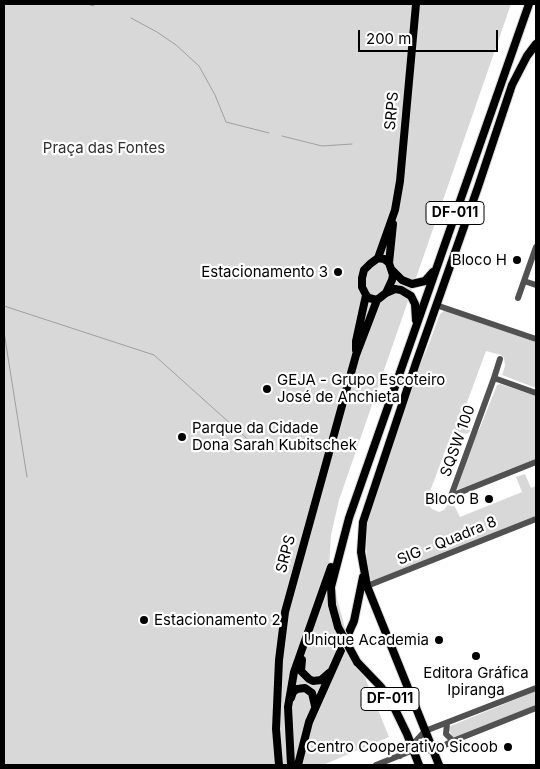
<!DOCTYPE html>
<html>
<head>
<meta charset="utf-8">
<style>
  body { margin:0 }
  #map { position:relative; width:540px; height:769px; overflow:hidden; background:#fff; font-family:Inter,sans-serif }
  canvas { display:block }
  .frame { position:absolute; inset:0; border:5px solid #000; pointer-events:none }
  .scale { position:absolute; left:358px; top:30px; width:140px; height:22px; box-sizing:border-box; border:2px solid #000; border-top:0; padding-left:6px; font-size:15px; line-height:18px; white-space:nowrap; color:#000; -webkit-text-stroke:4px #fff; paint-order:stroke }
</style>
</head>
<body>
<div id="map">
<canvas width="540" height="769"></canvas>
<div class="frame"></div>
<div class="scale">200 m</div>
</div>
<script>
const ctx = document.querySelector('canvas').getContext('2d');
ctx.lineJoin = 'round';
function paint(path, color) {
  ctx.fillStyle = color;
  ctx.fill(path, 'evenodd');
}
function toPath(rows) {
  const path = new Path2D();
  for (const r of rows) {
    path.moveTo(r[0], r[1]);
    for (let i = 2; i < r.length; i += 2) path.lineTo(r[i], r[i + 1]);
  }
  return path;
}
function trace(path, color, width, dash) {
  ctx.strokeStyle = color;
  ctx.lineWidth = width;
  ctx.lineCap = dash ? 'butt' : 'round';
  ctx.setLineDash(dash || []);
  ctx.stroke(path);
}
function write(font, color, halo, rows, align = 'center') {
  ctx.font = font + ' Inter,sans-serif';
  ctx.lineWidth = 4.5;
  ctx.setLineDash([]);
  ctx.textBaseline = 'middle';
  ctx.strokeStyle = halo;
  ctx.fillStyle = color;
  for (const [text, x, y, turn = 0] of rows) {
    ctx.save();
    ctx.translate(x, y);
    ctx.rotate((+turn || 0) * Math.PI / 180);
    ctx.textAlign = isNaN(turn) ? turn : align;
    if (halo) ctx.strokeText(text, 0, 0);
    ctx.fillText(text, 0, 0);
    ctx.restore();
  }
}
paint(toPath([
  [4,4,511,4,339,500,331,535,329,569,345,628,389,737,323,765,4,765],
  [445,310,536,341,536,388,502,375,505,366,504,358,501,355,486,351,459,424,469,428,470,432,466,434,453,430,426,502,432,509,439,512,444,510,449,503,453,503,460,517,522,492,516,477,525,474,531,488,536,486,536,516,375,581,371,580,369,575,367,566,366,536,368,515,420,365,427,349,440,314],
  [500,384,536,396,536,461,457,490,475,435,479,430,497,385],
  [536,691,536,705,453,739,448,727]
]), '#d8d8d8');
trace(toPath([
  [87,4,94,6],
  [131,18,157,32,176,45,199,66,215,95,226,122,269,133],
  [282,136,322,146,352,144],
  [4,306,154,355,262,452],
  [4,332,27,477]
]), '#9f9f9f', 1);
const major = toPath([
  [389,263,393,224],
  [392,270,402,280,412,284,425,281,433,272],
  [386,293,395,289,401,290,411,296,415,304,416,320],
  [377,300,369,298,366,295,362,287,362,278,364,270,370,264,378,258,395,210,400,181,416,4],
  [356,350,356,341,366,295],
  [338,627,332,605,331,587,349,518,529,4],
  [302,660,301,671,309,679,313,681,321,680,329,673],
  [357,662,381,687,391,701,407,734,419,765],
  [291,698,293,692,297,689,305,688,312,693,315,706],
  [279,765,276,729,279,660,285,612,356,355,377,300,386,293,392,280,393,275,389,263,384,259,378,258],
  [291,765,288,707,294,672,331,567],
  [298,765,309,722,354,621,363,577],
  [439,765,367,586,361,552,363,522,416,363,478,187,512,85,527,56,536,44]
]);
trace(major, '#dbdbdb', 10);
trace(toPath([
  [524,281,536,285],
  [518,298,536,247],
  [436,305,536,339],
  [494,378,500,359],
  [536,393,494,378,451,496,536,462],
  [367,586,536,519],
  [447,723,446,734,453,741],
  [400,756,401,748,414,743,425,731,536,688],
  [376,765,416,749,433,751,453,741,536,708]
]), '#515151', 6);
trace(major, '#000', 8);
const majorBridge = toPath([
  [338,627,357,662]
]);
trace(majorBridge, '#dbdbdb', 10, []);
trace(majorBridge, '#000', 8);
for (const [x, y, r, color] of [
  [517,260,5,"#000"],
  [338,272,5,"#000"],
  [267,389,5,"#000"],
  [182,437,5,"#000"],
  [489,499,5,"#000"],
  [144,620,5,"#000"],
  [439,640,5,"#000"],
  [476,656,5,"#000"],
  [508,747,5,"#000"]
]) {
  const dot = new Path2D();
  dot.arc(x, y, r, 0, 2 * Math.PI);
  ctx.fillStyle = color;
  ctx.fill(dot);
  trace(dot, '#fff', 2);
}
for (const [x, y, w] of [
  [455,213,58],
  [390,699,58]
]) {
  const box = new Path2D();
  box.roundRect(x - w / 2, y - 11.5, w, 23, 4);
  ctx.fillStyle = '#fff';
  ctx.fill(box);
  trace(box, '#000', 1);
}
write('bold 14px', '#000', null, [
  ["DF-011",455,213],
  ["DF-011",390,699]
]);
write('15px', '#000', '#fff', [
  ["SRPS",392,111,-85],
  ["SQSW 100",458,441,-70],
  ["SIG - Quadra 8",447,541,-22],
  ["SRPS",286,554,-75]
]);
write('15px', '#2f2f2f', '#fff', [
  ["Praça das Fontes",104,148]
]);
write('15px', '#000', '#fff', [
  ["Bloco H",507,260],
  ["Estacionamento 3",328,272],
  ["GEJA - Grupo Escoteiro",277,380,"left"],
  ["José de Anchieta",277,397,"left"],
  ["Parque da Cidade",192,428,"left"],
  ["Dona Sarah Kubitschek",192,445,"left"],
  ["Bloco B",479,499],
  ["Estacionamento 2",154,620,"left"],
  ["Unique Academia",429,640],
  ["Editora Gráfica",476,673,"center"],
  ["Ipiranga",476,690,"center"],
  ["Centro Cooperativo Sicoob",498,747]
], 'right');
</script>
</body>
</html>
